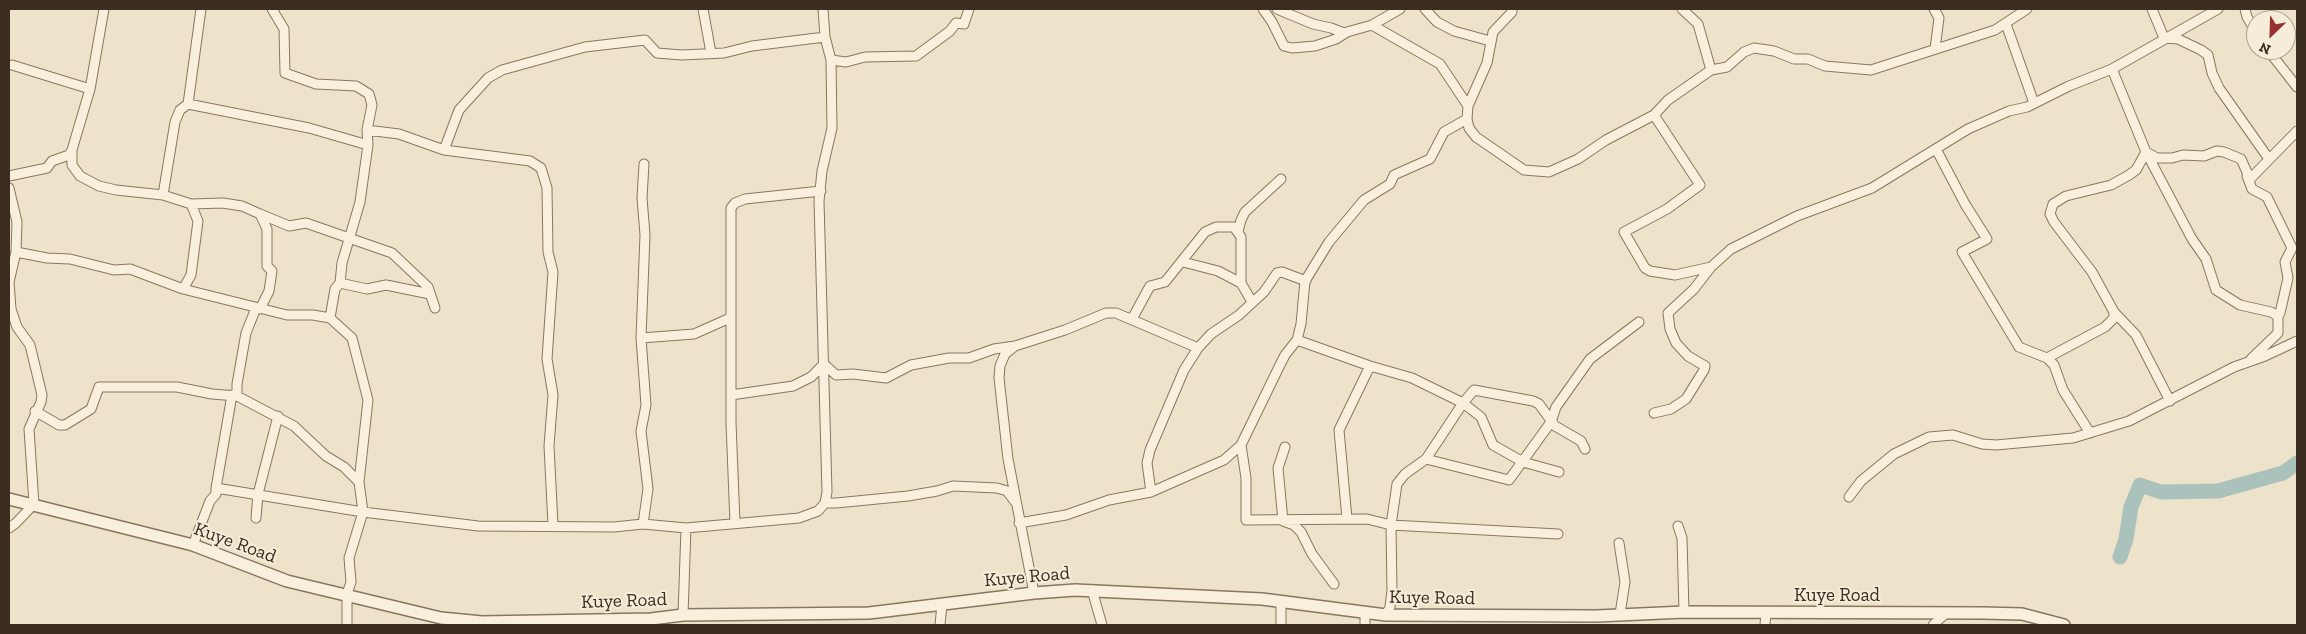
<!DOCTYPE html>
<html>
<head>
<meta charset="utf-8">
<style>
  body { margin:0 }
  #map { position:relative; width:2306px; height:634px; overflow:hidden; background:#ede3ca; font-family:"Zilla Slab",serif }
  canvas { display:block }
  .frame { position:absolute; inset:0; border:10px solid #3b2e21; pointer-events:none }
  .north { position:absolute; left:2246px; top:10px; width:50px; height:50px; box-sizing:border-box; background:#f5edd9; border:1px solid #aba18f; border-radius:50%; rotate:204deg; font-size:14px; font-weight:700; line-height:20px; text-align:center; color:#3b2e21 }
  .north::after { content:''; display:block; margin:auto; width:18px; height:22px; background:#973131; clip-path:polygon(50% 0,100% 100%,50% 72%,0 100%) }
</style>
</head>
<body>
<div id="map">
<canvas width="2306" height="634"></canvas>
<div class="frame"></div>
<div class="north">N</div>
</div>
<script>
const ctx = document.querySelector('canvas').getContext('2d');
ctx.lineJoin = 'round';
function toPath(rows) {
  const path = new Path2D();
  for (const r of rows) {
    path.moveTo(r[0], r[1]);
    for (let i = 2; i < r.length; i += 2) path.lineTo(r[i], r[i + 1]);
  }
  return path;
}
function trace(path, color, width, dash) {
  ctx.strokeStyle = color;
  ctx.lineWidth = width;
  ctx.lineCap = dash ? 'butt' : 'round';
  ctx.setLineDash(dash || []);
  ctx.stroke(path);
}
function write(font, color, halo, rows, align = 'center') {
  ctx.font = font + ' "Zilla Slab",serif';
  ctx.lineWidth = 4;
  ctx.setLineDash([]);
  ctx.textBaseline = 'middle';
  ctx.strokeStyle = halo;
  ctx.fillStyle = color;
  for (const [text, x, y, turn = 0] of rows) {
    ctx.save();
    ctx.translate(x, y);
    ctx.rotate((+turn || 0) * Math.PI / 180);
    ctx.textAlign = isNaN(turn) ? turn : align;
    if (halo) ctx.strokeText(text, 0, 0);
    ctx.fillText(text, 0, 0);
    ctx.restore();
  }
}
trace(toPath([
  [2120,557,2126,539,2131,507,2140,485,2161,492,2218,491,2283,473,2297,463]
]), '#aac2bb', 15);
const minor = toPath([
  [104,9,90,89,72,150,72,165,80,176,99,186,116,190,163,195,191,204,198,221,191,275,183,289,287,315,313,315,330,318],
  [272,9,284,29,285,73,316,84,356,86,369,94,372,105,367,130],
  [703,9,711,53],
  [1263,9,1272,22,1284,46,1292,48,1315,46,1336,39,1347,32,1372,25,1400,9],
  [1277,9,1313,24,1331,28,1344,33],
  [1425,9,1437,22,1454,31,1490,41],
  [1512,9,1512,12,1493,32,1487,63,1468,106,1467,119,1469,128,1476,137,1524,170,1549,172,1578,159,1606,140,1654,115,1668,100,1711,70],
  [1682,9,1698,24,1711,70,1727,67,1744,52,1754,48,1774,51,1794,59,1808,59,1825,66,1871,70,1995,30,2027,9],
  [1934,9,1939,18,1935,49],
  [2152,9,2164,38,2178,39,2201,50,2208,55,2212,73,2219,88,2269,159],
  [2245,9,2247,17,2256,32],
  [2006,24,2034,103],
  [1372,25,1440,64,1468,106],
  [2268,50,2297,87],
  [831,60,846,62,865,57,916,56,950,31,956,23,964,24,969,9],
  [12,65,90,89],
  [2112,69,2146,152,2192,239,2206,259,2216,290,2240,305,2271,312,2278,316],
  [188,104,201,9],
  [1654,115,1700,185,1667,209,1624,232,1645,268,1650,271,1675,275,1711,267],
  [1936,149,1965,204,1987,239,1962,252,2019,347,2047,358,2054,365,2063,390,2090,433],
  [444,150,459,110,488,78,502,70,585,47,645,40,657,53,682,55,724,53,752,46,825,37],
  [9,176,47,168,52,161,69,155,72,150],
  [2247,176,2252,189,2267,197,2292,248,2285,262,2288,278,2280,313,2278,316,2278,333,2251,359],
  [9,188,17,222,16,252,9,282,11,309,17,327,30,345,42,395,41,402,29,429,34,504,16,523,9,528],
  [163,195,175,122,180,110,188,104,309,128,368,145],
  [191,204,223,203,242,206,260,214,267,229,267,266,272,271,269,291,260,309],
  [260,214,289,226,306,223,392,253,428,287,435,308],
  [1238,232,1241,220,1245,212,1281,179],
  [16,252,47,258,70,259,114,270,130,269,183,289],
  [1183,262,1218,271,1241,283],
  [340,283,367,289,386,285,430,294],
  [2114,312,2136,335,2170,401],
  [1132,319,1150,286,1165,282,1205,232,1216,227,1234,227,1241,237,1241,283,1252,302],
  [641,338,694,334,730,318],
  [1297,340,1370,366,1412,378,1463,403,1481,417,1493,445,1523,462,1559,472],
  [2047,358,2105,327,2114,318,2114,312,2092,272,2054,222,2050,214,2053,204,2066,196,2111,185,2129,175,2136,170,2146,152,2157,158,2172,158,2183,155,2204,156,2217,151,2224,152,2241,159,2250,179,2297,131],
  [731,395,793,386,811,377,824,364,836,375,853,374,886,378,911,365,949,358,969,358,994,349,1015,346],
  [237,396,237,384,246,333,256,308],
  [35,411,59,425,65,425,91,409,99,387,177,387,212,394,237,396,294,426,326,456,344,467,359,482],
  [1654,413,1671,409,1686,399,1704,370,1705,366,1688,356,1676,343,1670,329,1668,313,1694,289,1711,267,1731,249,1797,216,1872,188,1968,129,2009,111,2027,107,2069,86,2112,69,2218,9],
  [1241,445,1246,478,1246,520,1367,519,1391,525,1558,534],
  [1285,447,1278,468,1283,521,1294,525,1301,532,1312,554,1334,584],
  [1426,459,1509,480,1551,422,1556,407,1590,359,1639,322],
  [216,488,232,395],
  [1151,492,1147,463,1150,450,1184,370,1198,348,1211,334,1239,315,1264,292,1277,273,1282,272,1306,281],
  [1849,497,1861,481,1894,454,1929,437,1953,435,1982,444,1996,445,2073,438,2129,421,2234,367,2265,356,2297,341],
  [825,503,836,503,908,496,937,491,953,486,997,488,1007,491,1016,503],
  [256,518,258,494,278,416],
  [1347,519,1339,430,1370,366],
  [735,523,731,423,731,208,735,203,745,199,821,191],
  [1019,523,1066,515,1109,500,1151,492,1224,460,1241,445,1277,371,1285,355,1297,340,1301,324,1305,281,1329,242,1364,200,1390,184,1394,175,1430,159,1444,132,1467,119],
  [643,524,648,489,641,431,646,405,641,338,645,235,642,198,644,164],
  [1678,526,1682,538,1684,612],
  [1619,543,1625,582,1620,614],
  [193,545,210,501,216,494,216,488,363,512,478,526,614,527,643,524,686,528,799,518,818,511,825,503,827,492,819,201,822,171,832,128,831,60,825,37,823,9],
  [1092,590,1102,625],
  [1034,593,1008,459,999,378,1000,366,1005,354,1015,346,1065,330,1106,313,1116,313,1198,348],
  [1281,601,1281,625],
  [683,615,686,528],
  [1386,615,1390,607,1392,591,1391,525,1397,484,1405,474,1426,459,1463,403,1474,390,1533,401,1539,404,1555,426,1581,441,1585,449],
  [347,625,347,594,351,582,349,558,363,512,359,482,368,400,352,338,330,318,335,289,340,283,342,263,360,202,368,145,367,130,399,134,444,150,530,161,541,168,547,188,548,252,553,272,547,359,553,395,549,446,553,525],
  [940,625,942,604],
  [1365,625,1365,613],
  [1765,625,1766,614],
  [1933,625,1944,615]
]);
const tertiary = toPath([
  [9,499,193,545,287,581,441,618,482,622,651,619,683,615,869,613,1034,593,1075,590,1262,599,1386,615,1597,616,1684,612,1983,613,2022,614,2064,625]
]);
trace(minor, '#8a765e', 11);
trace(tertiary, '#8a765e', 14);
trace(minor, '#f8f0dd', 9);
trace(tertiary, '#f8f0dd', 11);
write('19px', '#3b2e21', '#f5edd9', [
  ["Kuye Road",235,543,20],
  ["Kuye Road",1027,577,-5],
  ["Kuye Road",1837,596],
  ["Kuye Road",1432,598,1],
  ["Kuye Road",624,601,-2]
]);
</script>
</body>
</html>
